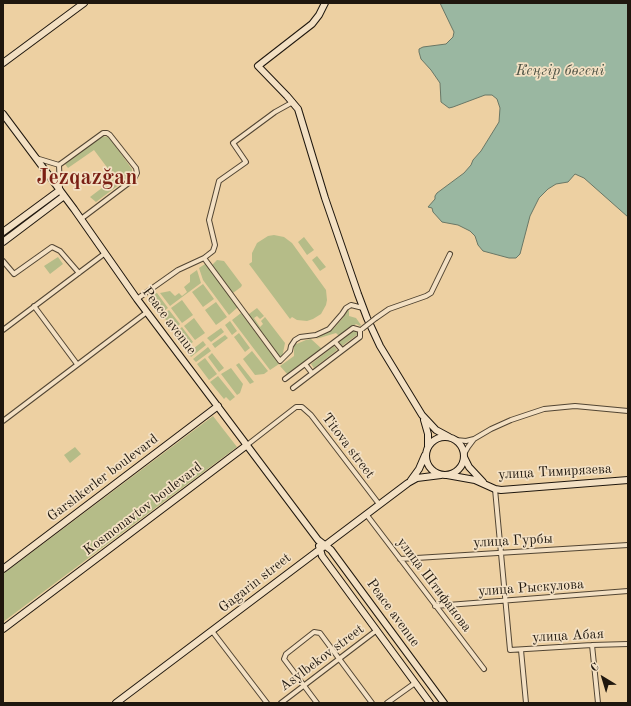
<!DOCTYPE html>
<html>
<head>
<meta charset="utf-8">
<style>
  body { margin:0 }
  #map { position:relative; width:631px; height:706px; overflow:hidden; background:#edd0a2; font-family:"Old Standard TT",serif }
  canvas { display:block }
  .frame { position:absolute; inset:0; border:4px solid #1f170e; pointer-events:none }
  .north { position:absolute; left:583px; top:658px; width:40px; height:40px; -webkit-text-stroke:3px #f3e0c3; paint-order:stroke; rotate:322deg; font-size:11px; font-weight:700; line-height:16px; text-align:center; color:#1f170e }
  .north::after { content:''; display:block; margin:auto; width:14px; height:18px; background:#1f170e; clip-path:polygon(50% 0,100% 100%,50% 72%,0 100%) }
</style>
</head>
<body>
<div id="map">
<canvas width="631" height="706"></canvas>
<div class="frame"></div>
<div class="north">С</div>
</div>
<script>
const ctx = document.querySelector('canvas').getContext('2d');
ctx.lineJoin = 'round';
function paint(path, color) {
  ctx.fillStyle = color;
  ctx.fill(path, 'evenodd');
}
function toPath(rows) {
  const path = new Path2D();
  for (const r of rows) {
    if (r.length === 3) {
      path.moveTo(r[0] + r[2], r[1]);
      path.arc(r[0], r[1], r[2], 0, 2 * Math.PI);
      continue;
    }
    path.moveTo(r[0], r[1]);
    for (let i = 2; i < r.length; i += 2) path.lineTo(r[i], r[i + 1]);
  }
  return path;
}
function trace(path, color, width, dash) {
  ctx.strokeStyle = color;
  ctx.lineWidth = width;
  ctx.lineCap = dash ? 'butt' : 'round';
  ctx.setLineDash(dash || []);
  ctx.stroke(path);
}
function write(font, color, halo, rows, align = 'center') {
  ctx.font = font + ' "Old Standard TT",serif';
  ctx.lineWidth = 3.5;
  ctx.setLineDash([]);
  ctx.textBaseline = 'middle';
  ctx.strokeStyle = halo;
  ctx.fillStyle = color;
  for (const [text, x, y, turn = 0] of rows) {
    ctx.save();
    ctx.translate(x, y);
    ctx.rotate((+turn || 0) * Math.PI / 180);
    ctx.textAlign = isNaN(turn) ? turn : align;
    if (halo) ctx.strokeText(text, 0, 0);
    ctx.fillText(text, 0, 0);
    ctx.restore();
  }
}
paint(toPath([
  [102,136,109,137,132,169,132,175,96,202,90,197,115,178,94,150,68,168,65,164],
  [274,235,284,237,292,243,326,290,327,300,326,305,321,314,313,319,307,321,297,320,292,317,290,319,249,264,252,262,252,253,257,243,268,236],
  [304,237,314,250,307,255,298,242],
  [317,256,326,267,320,271,312,260],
  [58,257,63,264,50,274,44,266],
  [217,260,224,261,242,285,241,287,233,293,212,265],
  [205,264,207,264,238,307,229,315,203,280,199,268],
  [197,270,201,283,170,306,160,293,170,291,175,296,179,293,182,296,187,292,184,287,190,282,190,275],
  [203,284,214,299,203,307,192,292],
  [157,293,168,308,161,313,148,297,152,294],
  [182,300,193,315,182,323,171,308],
  [216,302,227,317,216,325,205,310],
  [257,308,264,316,260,319,257,316,254,318,260,327,263,324,261,321,265,317,285,343,282,358,281,359,249,316,249,314],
  [169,310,180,324,174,330,162,315],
  [348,310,349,310,349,316,356,318,361,325,360,326,356,324,340,337,336,333,316,339,334,328,342,319],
  [241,313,279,364,270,370,232,320],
  [194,318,205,333,195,340,184,326],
  [230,321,237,331,232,335,225,325],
  [182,327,193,342,186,348,175,333],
  [221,328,224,332,211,342,207,338],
  [355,330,358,334,342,346,339,342],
  [239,333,250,348,245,352,234,337],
  [225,335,228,338,215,348,212,344],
  [311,339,322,349,288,375,280,366,294,356,294,345,306,340],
  [203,341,206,345,191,357,188,353],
  [334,346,337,350,314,368,311,364],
  [208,347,211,351,196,362,193,359],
  [252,351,268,371,264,374,255,375,243,359],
  [212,353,224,368,219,372,208,357],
  [205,358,217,374,209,380,197,364],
  [239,363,254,382,250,384,236,365],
  [231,368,243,384,240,393,237,395,221,374],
  [218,376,235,397,230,401,226,397,224,399,210,382],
  [213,416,237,447,3,622,3,574],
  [75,447,81,454,70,463,64,455]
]), '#b5bc88');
const water = toPath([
  [440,3,628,3,628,217,584,178,575,174,568,182,556,184,548,189,539,198,530,216,520,254,516,258,509,258,483,251,478,245,475,236,470,231,458,225,442,222,433,212,432,208,428,207,435,199,435,196,437,193,464,173,471,165,473,160,481,151,499,122,500,108,497,99,492,95,485,95,453,107,449,108,441,102,440,83,431,70,421,59,419,52,419,49,423,47,446,44,453,37,454,32,452,28,440,3]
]);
paint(water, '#9ab7a1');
trace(water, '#697766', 1);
const street = toPath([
  [36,158,59,165,60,189],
  [59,165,103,133,107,133,110,135,136,168,137,173,134,179,81,219],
  [204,258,280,361,290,351,291,346,295,340,300,337,316,335,329,329,342,314,346,308,351,305,363,308],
  [3,261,14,274,52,247,60,251,79,273],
  [137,299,178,270,204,258,213,251,215,245,209,220,219,181,246,162,233,143,275,112,293,102],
  [34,306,77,364],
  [376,318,389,309,426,296,431,293,450,254],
  [3,330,104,254],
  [335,342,342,350],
  [305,364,312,373],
  [285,379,353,328,360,330,360,337,293,388],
  [3,421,147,312],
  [456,440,466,441,474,439],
  [247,445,296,407,302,407,311,415,379,504],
  [464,454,468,447,474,439,491,429,511,420,544,409,575,406,628,411],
  [495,489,510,650,592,645,628,644],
  [366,514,484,669],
  [400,559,628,545],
  [435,606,628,591],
  [212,631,267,703],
  [592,645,598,703],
  [521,650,526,703],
  [281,703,377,630],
  [317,703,284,659,286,654,314,632,320,633,372,703],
  [387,703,415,683]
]);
const secondary = toPath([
  [325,3,319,15,312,24,258,66,287,96,298,109,325,198,358,294,367,318,380,346,422,415,436,430,449,437],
  [3,63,84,3],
  [3,114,74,209,137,299,318,540,331,550,444,703],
  [3,232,60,190],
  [3,242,64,196],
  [424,420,428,434,428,446],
  [445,456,19],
  [464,457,469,467,483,482],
  [447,475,475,480,495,489,501,490,628,480],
  [411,480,419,469,425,455],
  [319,546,322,556,430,703],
  [3,569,218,406],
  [3,629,247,445],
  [116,703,408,483,417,478,441,475]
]);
trace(street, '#524533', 6);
trace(secondary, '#1f170e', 8);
trace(street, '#f3e0c3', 4);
trace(secondary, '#f3e0c3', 6);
const streetBridge = toPath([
  [362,329,376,318]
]);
trace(streetBridge, '#524533', 6, []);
trace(streetBridge, '#f3e0c3', 4);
write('14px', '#1f170e', '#f3e0c3', [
  ["Peace avenue",169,321,53],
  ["Titova street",348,446,53],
  ["улица Тимирязева",555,472,-3],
  ["Garshkerler boulevard",103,478,-37],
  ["Kosmonavtov boulevard",143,509,-37],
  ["улица Гурбы",513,541,-3],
  ["Gagarin street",255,583,-38],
  ["улица Штифанова",434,585,53],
  ["улица Рыскулова",531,588,-4],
  ["Peace avenue",393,613,54],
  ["улица Абая",568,636,-3],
  ["Asylbekov street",322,658,-37]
]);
write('italic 15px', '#4a4f41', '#f3e0c3', [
  ["Кеңгір бөгені",560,71]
]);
write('bold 22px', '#7a1f14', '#f3e0c3', [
  ["Jezqazğan",87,178]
]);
</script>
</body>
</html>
